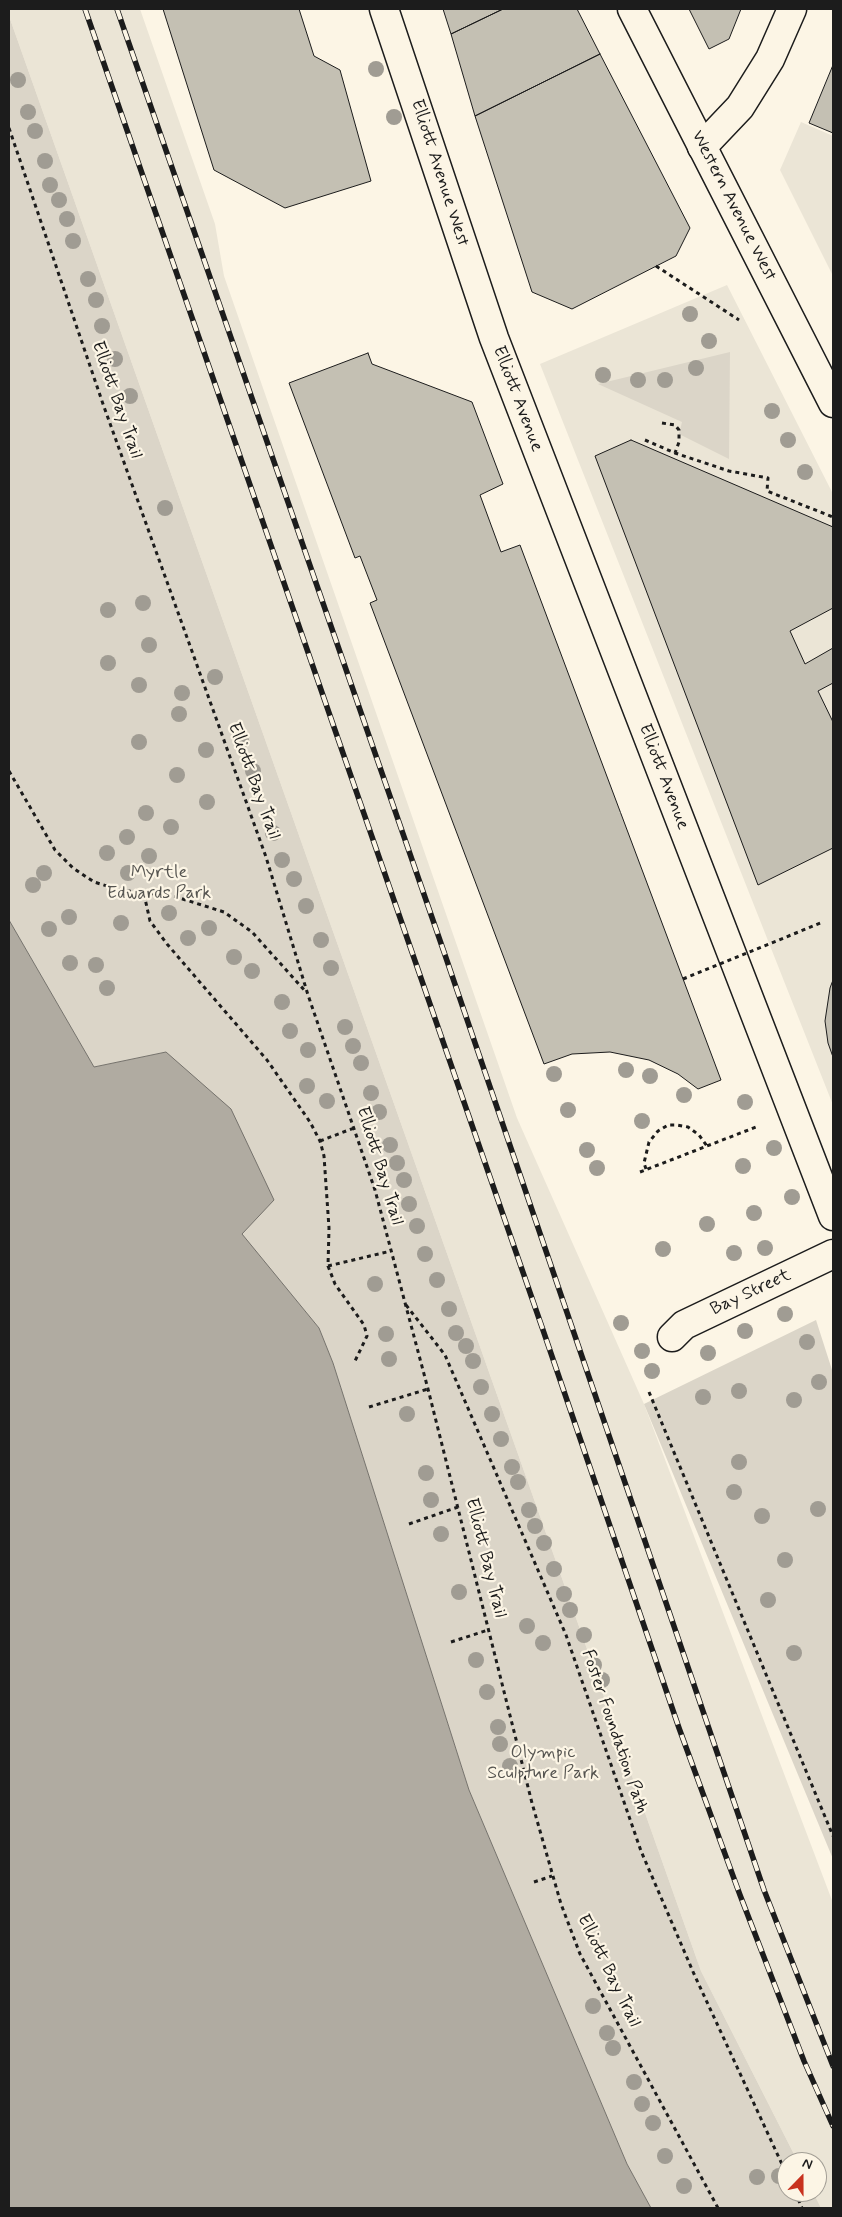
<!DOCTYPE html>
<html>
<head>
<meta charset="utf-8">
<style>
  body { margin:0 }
  #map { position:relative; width:842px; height:2217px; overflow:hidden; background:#fcf5e5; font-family:Mynerve,sans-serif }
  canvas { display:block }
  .frame { position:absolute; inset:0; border:10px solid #1c1c1c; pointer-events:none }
  .north { position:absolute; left:777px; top:2152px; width:50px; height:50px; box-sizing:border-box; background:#fcf5e5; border:1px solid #a29e95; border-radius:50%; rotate:22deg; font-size:14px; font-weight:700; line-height:20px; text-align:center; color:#1c1c1c }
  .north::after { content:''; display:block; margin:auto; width:18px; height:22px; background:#c8321e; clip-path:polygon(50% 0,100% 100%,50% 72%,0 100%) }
</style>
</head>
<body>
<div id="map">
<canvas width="842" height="2217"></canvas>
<div class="frame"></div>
<div class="north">N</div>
</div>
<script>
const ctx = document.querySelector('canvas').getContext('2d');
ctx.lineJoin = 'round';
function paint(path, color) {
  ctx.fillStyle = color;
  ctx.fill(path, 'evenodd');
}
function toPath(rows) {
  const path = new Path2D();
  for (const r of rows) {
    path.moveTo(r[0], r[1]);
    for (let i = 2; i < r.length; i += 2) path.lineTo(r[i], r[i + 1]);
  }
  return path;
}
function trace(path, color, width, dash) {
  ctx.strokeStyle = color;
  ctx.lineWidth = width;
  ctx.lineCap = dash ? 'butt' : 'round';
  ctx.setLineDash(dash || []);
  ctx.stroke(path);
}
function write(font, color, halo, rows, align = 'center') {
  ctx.font = font + ' Mynerve,sans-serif';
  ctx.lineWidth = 4.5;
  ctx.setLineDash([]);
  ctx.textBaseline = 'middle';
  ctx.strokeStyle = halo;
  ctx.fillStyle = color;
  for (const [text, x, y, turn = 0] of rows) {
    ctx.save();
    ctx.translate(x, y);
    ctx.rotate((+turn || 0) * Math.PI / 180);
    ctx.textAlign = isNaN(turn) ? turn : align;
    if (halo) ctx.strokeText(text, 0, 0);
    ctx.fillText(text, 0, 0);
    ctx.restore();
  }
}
paint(toPath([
  [9,9,140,9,215,224,224,276,517,1118,644,1404,833,1903,833,2208,821,2208,813,2192,817,2192,817,2162,798,2162,701,1971,9,16],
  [801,122,833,136,833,276,780,170],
  [727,285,833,494,833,1105,540,364]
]), '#ebe5d6');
paint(toPath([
  [9,16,701,1971,798,2162,787,2162,787,2192,813,2192,821,2208,651,2208,627,2164,469,1790,333,1363,319,1328,241,1234,166,1052,94,1067,9,920],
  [730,352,729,459,679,434,682,422,598,384],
  [816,1320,833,1373,833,1859,644,1404]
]), '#dbd5c8');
const water = toPath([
  [9,920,94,1067,166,1052,231,1109,274,1200,242,1234,319,1328,333,1363,469,1790,627,2164,651,2208,9,2208,9,920]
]);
paint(water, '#b0aba1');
trace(water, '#75726c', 1);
const building = toPath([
  [163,9,299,9,314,56,340,70,371,181,285,208,214,170,163,9],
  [443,9,503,9,451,34,443,9],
  [503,9,577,9,600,54,475,116,451,34,503,9],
  [689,9,741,9,729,39,709,49,689,9],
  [600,54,690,228,676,256,572,309,532,292,475,116,600,54],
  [833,65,833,133,809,123,833,65],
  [368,353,372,364,472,402,503,484,480,495,501,552,520,545,721,1080,698,1089,678,1074,649,1060,610,1052,572,1054,544,1064,370,603,377,600,360,556,355,558,289,383,368,353],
  [631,440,833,527,833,608,790,631,805,664,833,648,833,683,818,691,833,722,833,848,758,885,595,456,631,440],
  [833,980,833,1057,828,1043,825,1021,830,988,833,980]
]);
paint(building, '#c4c0b3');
trace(building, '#1c1c1c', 1);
const minor = toPath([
  [702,147,740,107,770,59,792,9],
  [672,1337,684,1325,833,1254]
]);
const primary = toPath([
  [384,9,494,338,833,1216],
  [632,9,833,403]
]);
trace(minor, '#1c1c1c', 31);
trace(primary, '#1c1c1c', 31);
trace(toPath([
  [9,128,103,404,266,857,308,995,375,1190,428,1389,532,1803,561,1904,580,1954,718,2208],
  [656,266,739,320],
  [662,423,675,425,679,430,679,442,675,453],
  [645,440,675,453,729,471,768,478,767,491,833,517],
  [9,771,55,850,73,868,94,882,120,890,173,896,224,912,252,932,306,992],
  [144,894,150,921,167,944,267,1060,310,1122,320,1141,324,1156,329,1228,328,1266,335,1284,364,1325,367,1336,355,1361],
  [320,1141,354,1128],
  [646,1169,644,1163,649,1142,658,1131,668,1125,677,1125,688,1127,699,1135,707,1146],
  [640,1172,756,1127],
  [328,1266,391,1251],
  [406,1305,445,1355,566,1635,641,1851,694,1974,787,2175],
  [649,1392,833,1836],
  [369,1407,428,1389],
  [409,1524,458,1507],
  [451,1642,488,1630],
  [534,1882,552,1876],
  [795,2192,802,2208]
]), '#1c1c1c', 3, [4, 4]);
trace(minor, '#fcf5e5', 28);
trace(primary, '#fcf5e5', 28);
const rail = toPath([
  [85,9,543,1330,679,1728,740,1895,804,2061,833,2126],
  [117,9,444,952,764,1890,833,2066]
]);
trace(rail, '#1c1c1c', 5.5);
trace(rail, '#fcf5e5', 4, [11]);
trace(toPath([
  [683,979,823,922]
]), '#1c1c1c', 3, [4, 4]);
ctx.fillStyle = '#a09c93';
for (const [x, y] of [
  [376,69],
  [18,80],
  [28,112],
  [394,117],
  [35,131],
  [45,161],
  [50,185],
  [59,200],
  [67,219],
  [73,241],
  [88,279],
  [96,300],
  [690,314],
  [102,326],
  [709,341],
  [115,359],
  [696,368],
  [603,375],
  [638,380],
  [665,380],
  [130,396],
  [772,411],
  [788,440],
  [805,472],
  [165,508],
  [143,603],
  [108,610],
  [149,645],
  [108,663],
  [215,677],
  [139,685],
  [182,693],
  [179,714],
  [241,741],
  [139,742],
  [206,750],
  [253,771],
  [177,775],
  [207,802],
  [146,813],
  [171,827],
  [273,833],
  [127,837],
  [107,853],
  [149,856],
  [282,860],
  [44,873],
  [128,873],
  [294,879],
  [33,885],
  [306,906],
  [169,913],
  [69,917],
  [121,923],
  [209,928],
  [49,929],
  [188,938],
  [321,940],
  [234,957],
  [70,963],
  [96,965],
  [331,968],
  [252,971],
  [107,988],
  [282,1002],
  [345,1027],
  [290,1031],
  [353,1046],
  [308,1050],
  [361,1063],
  [626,1070],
  [554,1074],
  [650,1076],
  [307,1086],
  [371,1093],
  [684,1095],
  [327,1101],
  [745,1102],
  [568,1110],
  [379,1112],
  [642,1121],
  [390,1145],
  [774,1148],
  [587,1150],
  [397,1163],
  [743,1166],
  [597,1168],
  [404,1180],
  [792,1197],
  [409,1204],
  [754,1213],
  [707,1224],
  [417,1226],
  [765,1248],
  [663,1249],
  [734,1253],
  [425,1254],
  [437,1280],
  [375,1284],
  [449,1309],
  [785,1314],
  [621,1323],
  [745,1331],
  [456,1333],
  [386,1334],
  [807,1342],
  [466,1346],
  [642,1351],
  [708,1353],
  [389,1359],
  [473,1361],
  [652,1371],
  [819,1382],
  [481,1387],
  [739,1391],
  [703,1397],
  [794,1400],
  [407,1414],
  [492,1414],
  [501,1439],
  [739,1462],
  [512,1467],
  [426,1473],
  [518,1482],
  [734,1492],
  [431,1500],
  [818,1509],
  [529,1510],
  [762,1516],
  [535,1526],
  [441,1534],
  [544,1543],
  [785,1560],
  [554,1569],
  [459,1592],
  [564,1594],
  [768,1600],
  [570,1610],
  [527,1626],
  [584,1635],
  [543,1643],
  [794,1653],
  [476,1660],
  [594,1665],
  [602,1680],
  [487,1692],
  [498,1727],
  [500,1744],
  [510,1766],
  [593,2006],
  [607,2033],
  [613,2048],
  [634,2082],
  [642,2104],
  [653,2123],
  [665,2156],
  [779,2176],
  [757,2177],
  [684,2186]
]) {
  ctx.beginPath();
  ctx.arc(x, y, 8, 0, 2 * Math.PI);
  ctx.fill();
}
write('18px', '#1c1c1c', '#fcf5e5', [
  ["Elliott Avenue West",439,173,72],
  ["Western Avenue West",733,206,63],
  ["Elliott Avenue",517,399,69],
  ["Elliott Bay Trail",116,400,71],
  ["Elliott Avenue",663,777,69],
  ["Elliott Bay Trail",253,781,70],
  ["Elliott Bay Trail",379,1166,73],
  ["Bay Street",751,1293,-25],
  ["Elliott Bay Trail",485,1558,76],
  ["Foster Foundation Path",614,1732,71],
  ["Elliott Bay Trail",608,1971,64]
]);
write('18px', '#555450', '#fcf5e5', [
  ["Myrtle",159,873],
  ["Edwards Park",159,894],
  ["Olympic",543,1753],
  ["Sculpture Park",543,1774]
]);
</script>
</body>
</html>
